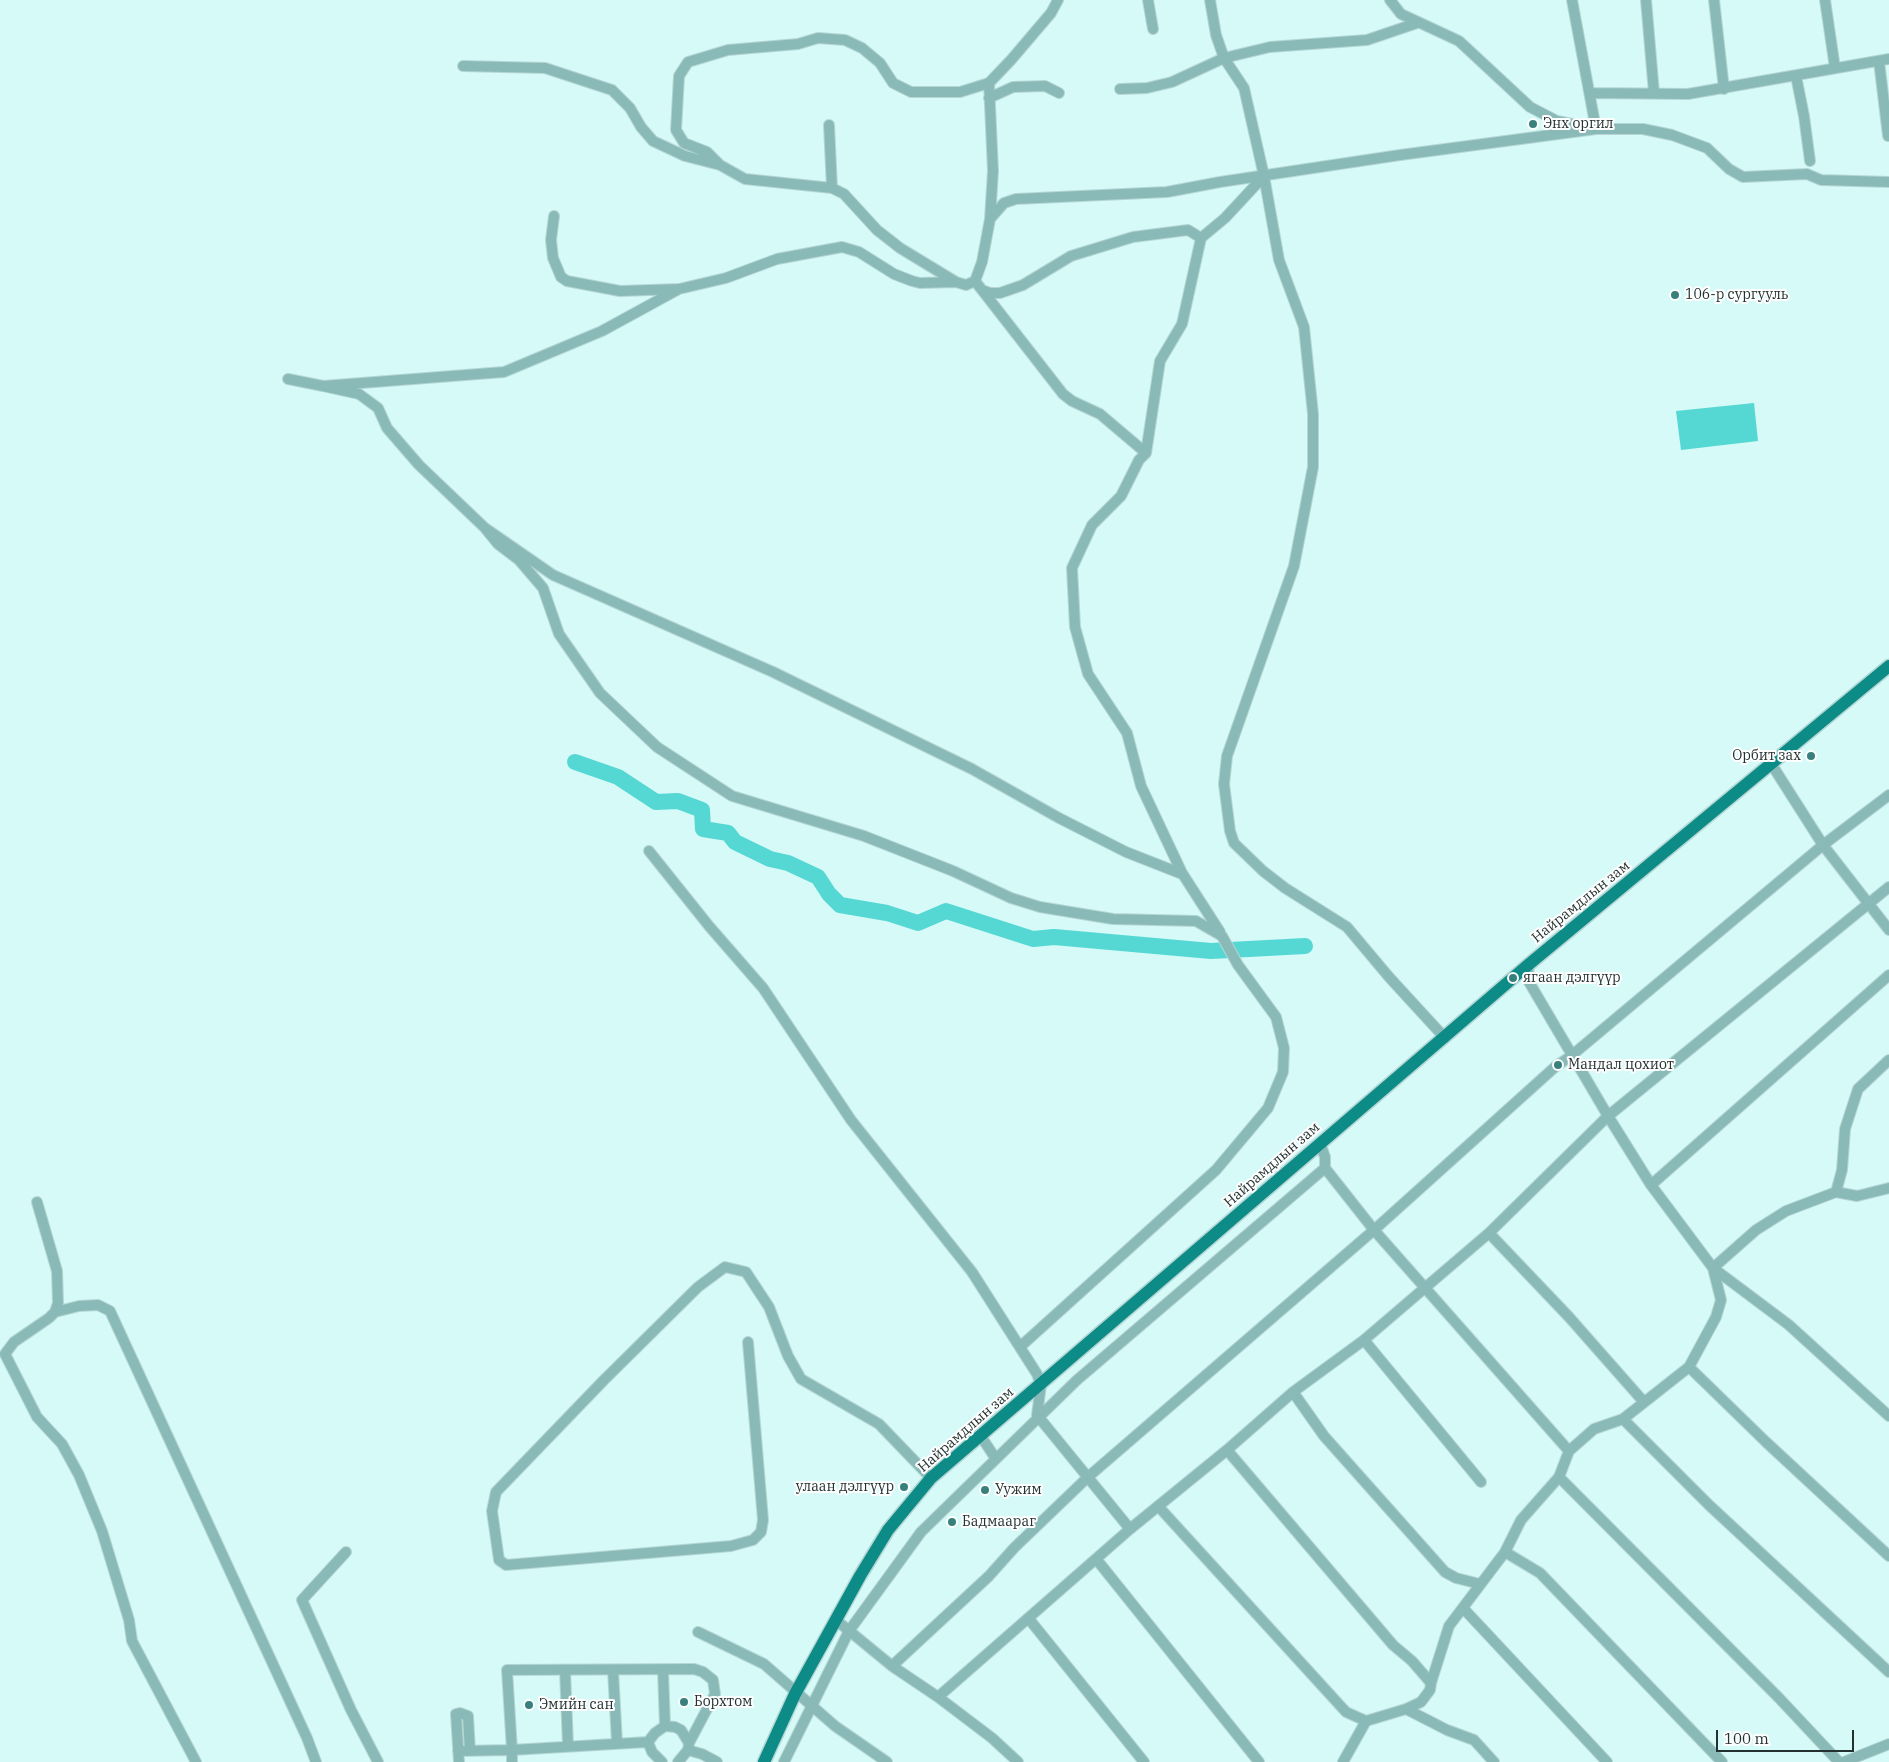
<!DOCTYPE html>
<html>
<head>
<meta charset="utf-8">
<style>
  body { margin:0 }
  #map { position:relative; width:1889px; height:1762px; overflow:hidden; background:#d5faf8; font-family:"IBM Plex Serif",serif }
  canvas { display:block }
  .scale { position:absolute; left:1716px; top:1730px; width:138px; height:22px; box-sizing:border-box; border:2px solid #233130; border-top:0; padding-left:6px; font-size:15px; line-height:18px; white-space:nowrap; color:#233130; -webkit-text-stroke:4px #fefefe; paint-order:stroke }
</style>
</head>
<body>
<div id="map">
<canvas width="1889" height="1762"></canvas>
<div class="scale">100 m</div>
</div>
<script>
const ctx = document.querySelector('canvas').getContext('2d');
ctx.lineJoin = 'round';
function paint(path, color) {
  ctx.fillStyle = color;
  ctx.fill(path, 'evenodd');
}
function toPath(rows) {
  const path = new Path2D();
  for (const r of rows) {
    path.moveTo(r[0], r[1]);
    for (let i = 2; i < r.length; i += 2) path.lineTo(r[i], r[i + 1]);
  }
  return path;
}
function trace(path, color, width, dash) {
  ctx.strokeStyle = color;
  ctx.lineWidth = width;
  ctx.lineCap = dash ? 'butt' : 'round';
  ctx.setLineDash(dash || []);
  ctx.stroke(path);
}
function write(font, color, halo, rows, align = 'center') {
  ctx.font = font + ' "IBM Plex Serif",serif';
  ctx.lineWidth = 4;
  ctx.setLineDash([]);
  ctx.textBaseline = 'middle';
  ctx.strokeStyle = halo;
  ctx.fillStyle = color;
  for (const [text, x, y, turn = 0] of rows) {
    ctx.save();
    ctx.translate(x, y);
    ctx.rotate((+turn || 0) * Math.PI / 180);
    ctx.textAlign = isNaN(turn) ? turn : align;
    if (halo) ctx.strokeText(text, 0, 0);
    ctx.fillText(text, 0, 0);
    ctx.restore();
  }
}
paint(toPath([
  [1754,403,1758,441,1681,450,1676,411]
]), '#55d8d3');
trace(toPath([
  [575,762,618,777,656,802,678,801,702,810,703,829,728,833,735,842,770,859,788,863,818,877,829,894,840,905,887,913,918,923,946,911,1033,939,1054,937,1211,951,1305,946]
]), '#55d8d3', 16);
const minor = toPath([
  [1148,0,1153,29],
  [1210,0,1216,35,1224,58,1244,88,1264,176,1279,260,1304,327,1313,414,1313,467,1294,566,1227,756,1224,784,1230,831,1234,843,1263,871,1285,888,1347,927,1389,977,1445,1038],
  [1390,0,1401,14,1459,41,1530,107,1557,121,1596,129,1643,129,1672,135,1707,148,1729,169,1743,177,1807,174,1821,180,1889,182],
  [1646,0,1654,93],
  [1714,0,1724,89],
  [1825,0,1835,68],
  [1879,61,1888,136],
  [463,66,545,68,612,90,630,108,641,127,653,141,685,156,720,165,745,179,832,188,844,194,877,230,900,248,956,282,966,285,975,281,982,262,990,219,993,171,989,83],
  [1796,76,1804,116,1810,161],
  [1120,89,1147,88,1172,82,1224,58,1270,47,1367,40,1417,23],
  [1590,93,1688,94,1889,59],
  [989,98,1013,87,1045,86,1059,93],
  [829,125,832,188],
  [719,164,707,152,684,143,676,130,679,76,688,62,728,50,798,44,818,38,845,40,862,48,880,63,893,83,911,92,960,92,989,83,1011,60,1051,13,1058,0],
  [554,216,551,240,553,258,561,277,567,281,620,291,679,289,726,278,777,259,842,247,859,252,894,274,912,281,920,283,956,282],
  [990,219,1004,203,1016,199,1167,192,1220,182,1400,155,1596,129,1572,0],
  [975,281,1063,394,1072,401,1100,414,1146,453],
  [982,290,990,293,1000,293,1023,285,1071,256,1133,237,1188,230,1201,238],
  [288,379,323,386,504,372,602,331,677,290],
  [323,386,359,394,378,408,387,428,419,465,485,528,553,575,773,672,972,769,1059,818,1126,852,1182,874],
  [485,528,498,544,519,560,543,588,559,634,600,693,657,747,732,796,864,836,953,871,1011,898,1040,907,1113,919,1196,921,1222,936,1238,965,1276,1017,1284,1048,1283,1072,1268,1108,1216,1170,1021,1346],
  [1772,765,1823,845,1889,930],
  [649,851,709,926,763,988,851,1120,972,1272,1037,1374,1041,1385,1037,1415,1130,1529],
  [1220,932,1182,873,1141,786,1127,733,1088,674,1075,627,1072,568,1092,525,1121,496,1139,460,1146,453,1160,361,1182,324,1201,238,1225,218,1264,176],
  [1528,965,1529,982,1608,1116,1651,1185,1713,1268,1789,1325,1889,1416],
  [1320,1143,1325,1157,1325,1168,1374,1230,1569,1451],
  [1651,1185,1889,975],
  [1836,1192,1842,1170,1845,1129,1858,1089,1889,1060],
  [37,1202,57,1271,58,1303,55,1312,49,1318,14,1342,5,1354,37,1417,62,1444,79,1475,102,1531,129,1620,132,1641,196,1762],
  [1489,1233,1569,1317,1643,1401],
  [1713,1268,1756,1230,1786,1211,1836,1192,1857,1196,1889,1188],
  [55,1312,79,1306,98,1305,110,1311,307,1738,316,1762],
  [1364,1340,1481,1482],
  [748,1342,763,1520,761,1532,753,1540,731,1546,506,1565,499,1560,492,1511,496,1492,604,1380,698,1287,725,1267,746,1272,769,1307,788,1356,801,1379,879,1424,931,1478],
  [1689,1367,1766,1442,1889,1556],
  [1293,1392,1324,1436,1445,1572,1456,1578,1480,1584],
  [1623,1419,1709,1505,1889,1672],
  [980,1435,996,1459],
  [1559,1477,1779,1698,1839,1762],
  [1158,1506,1346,1712,1366,1721,1406,1709,1421,1702,1430,1690,1431,1683,1412,1661,1393,1645,1227,1450],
  [346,1552,302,1600,351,1710,378,1762],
  [1505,1552,1540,1573,1722,1762],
  [1097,1560,1259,1762],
  [1463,1608,1607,1762],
  [1029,1619,1144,1762],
  [836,1620,892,1666,938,1697,992,1738,1018,1762],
  [698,1632,764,1664,835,1726,887,1762],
  [892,1666,989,1576,1014,1548,1088,1477,1374,1230,1555,1067,1571,1056,1823,845,1889,795],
  [565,1670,568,1746],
  [613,1670,617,1743],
  [663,1670,665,1726],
  [1431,1683,1449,1626,1505,1552,1521,1520,1559,1477,1569,1451,1594,1429,1623,1419,1689,1367,1716,1317,1721,1300,1713,1268],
  [938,1697,1130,1529,1227,1450,1293,1392,1364,1340,1489,1233,1608,1116,1889,887],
  [1406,1709,1447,1730,1474,1740,1494,1762],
  [458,1751,512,1750,507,1670,694,1669,703,1672,713,1680,715,1694,689,1743],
  [459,1762,456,1714,460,1713,468,1716,470,1751],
  [512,1762,512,1750,648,1742],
  [662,1762,652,1752,648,1742,655,1733,665,1726,675,1727,681,1730,689,1743,688,1750],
  [678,1762,688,1750,702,1754,717,1762],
  [784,1762,849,1631,921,1532,1077,1380,1325,1168],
  [1343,1762,1366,1721],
  [1844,1762,1889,1744]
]);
const major = toPath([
  [764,1762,795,1694,860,1576,888,1530,931,1478,1528,965,1889,666]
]);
trace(minor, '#b5d6d4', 12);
trace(major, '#b5d6d4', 15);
trace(minor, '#8abab8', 10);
trace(major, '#0c8b87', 12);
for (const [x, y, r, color] of [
  [1533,124,5,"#37807d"],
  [1675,295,5,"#37807d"],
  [1811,756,5,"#37807d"],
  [1513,978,5,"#37807d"],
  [1558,1065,5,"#37807d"],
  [904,1487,5,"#37807d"],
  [985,1490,5,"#37807d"],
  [952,1522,5,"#37807d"],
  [684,1702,5,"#37807d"],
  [529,1705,5,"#37807d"]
]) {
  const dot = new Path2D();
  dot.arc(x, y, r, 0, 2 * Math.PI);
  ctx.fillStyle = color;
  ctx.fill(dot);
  trace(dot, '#fefefe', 2);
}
write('14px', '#233130', '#fefefe', [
  ["Энх оргил",1543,124],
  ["106-р сургууль",1685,295],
  ["Орбит зах",1801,756,"right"],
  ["ягаан дэлгүүр",1523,978],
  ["Мандал цохиот",1568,1065],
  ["улаан дэлгүүр",894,1487,"right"],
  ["Уужим",995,1490],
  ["Бадмаараг",962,1522],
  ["Борхтом",694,1702],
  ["Эмийн сан",539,1705]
], 'left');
write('14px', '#233130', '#fefefe', [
  ["Найрамдлын зам",1581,902,-39],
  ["Найрамдлын зам",1272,1165,-41],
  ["Найрамдлын зам",966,1430,-41]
]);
</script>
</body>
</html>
